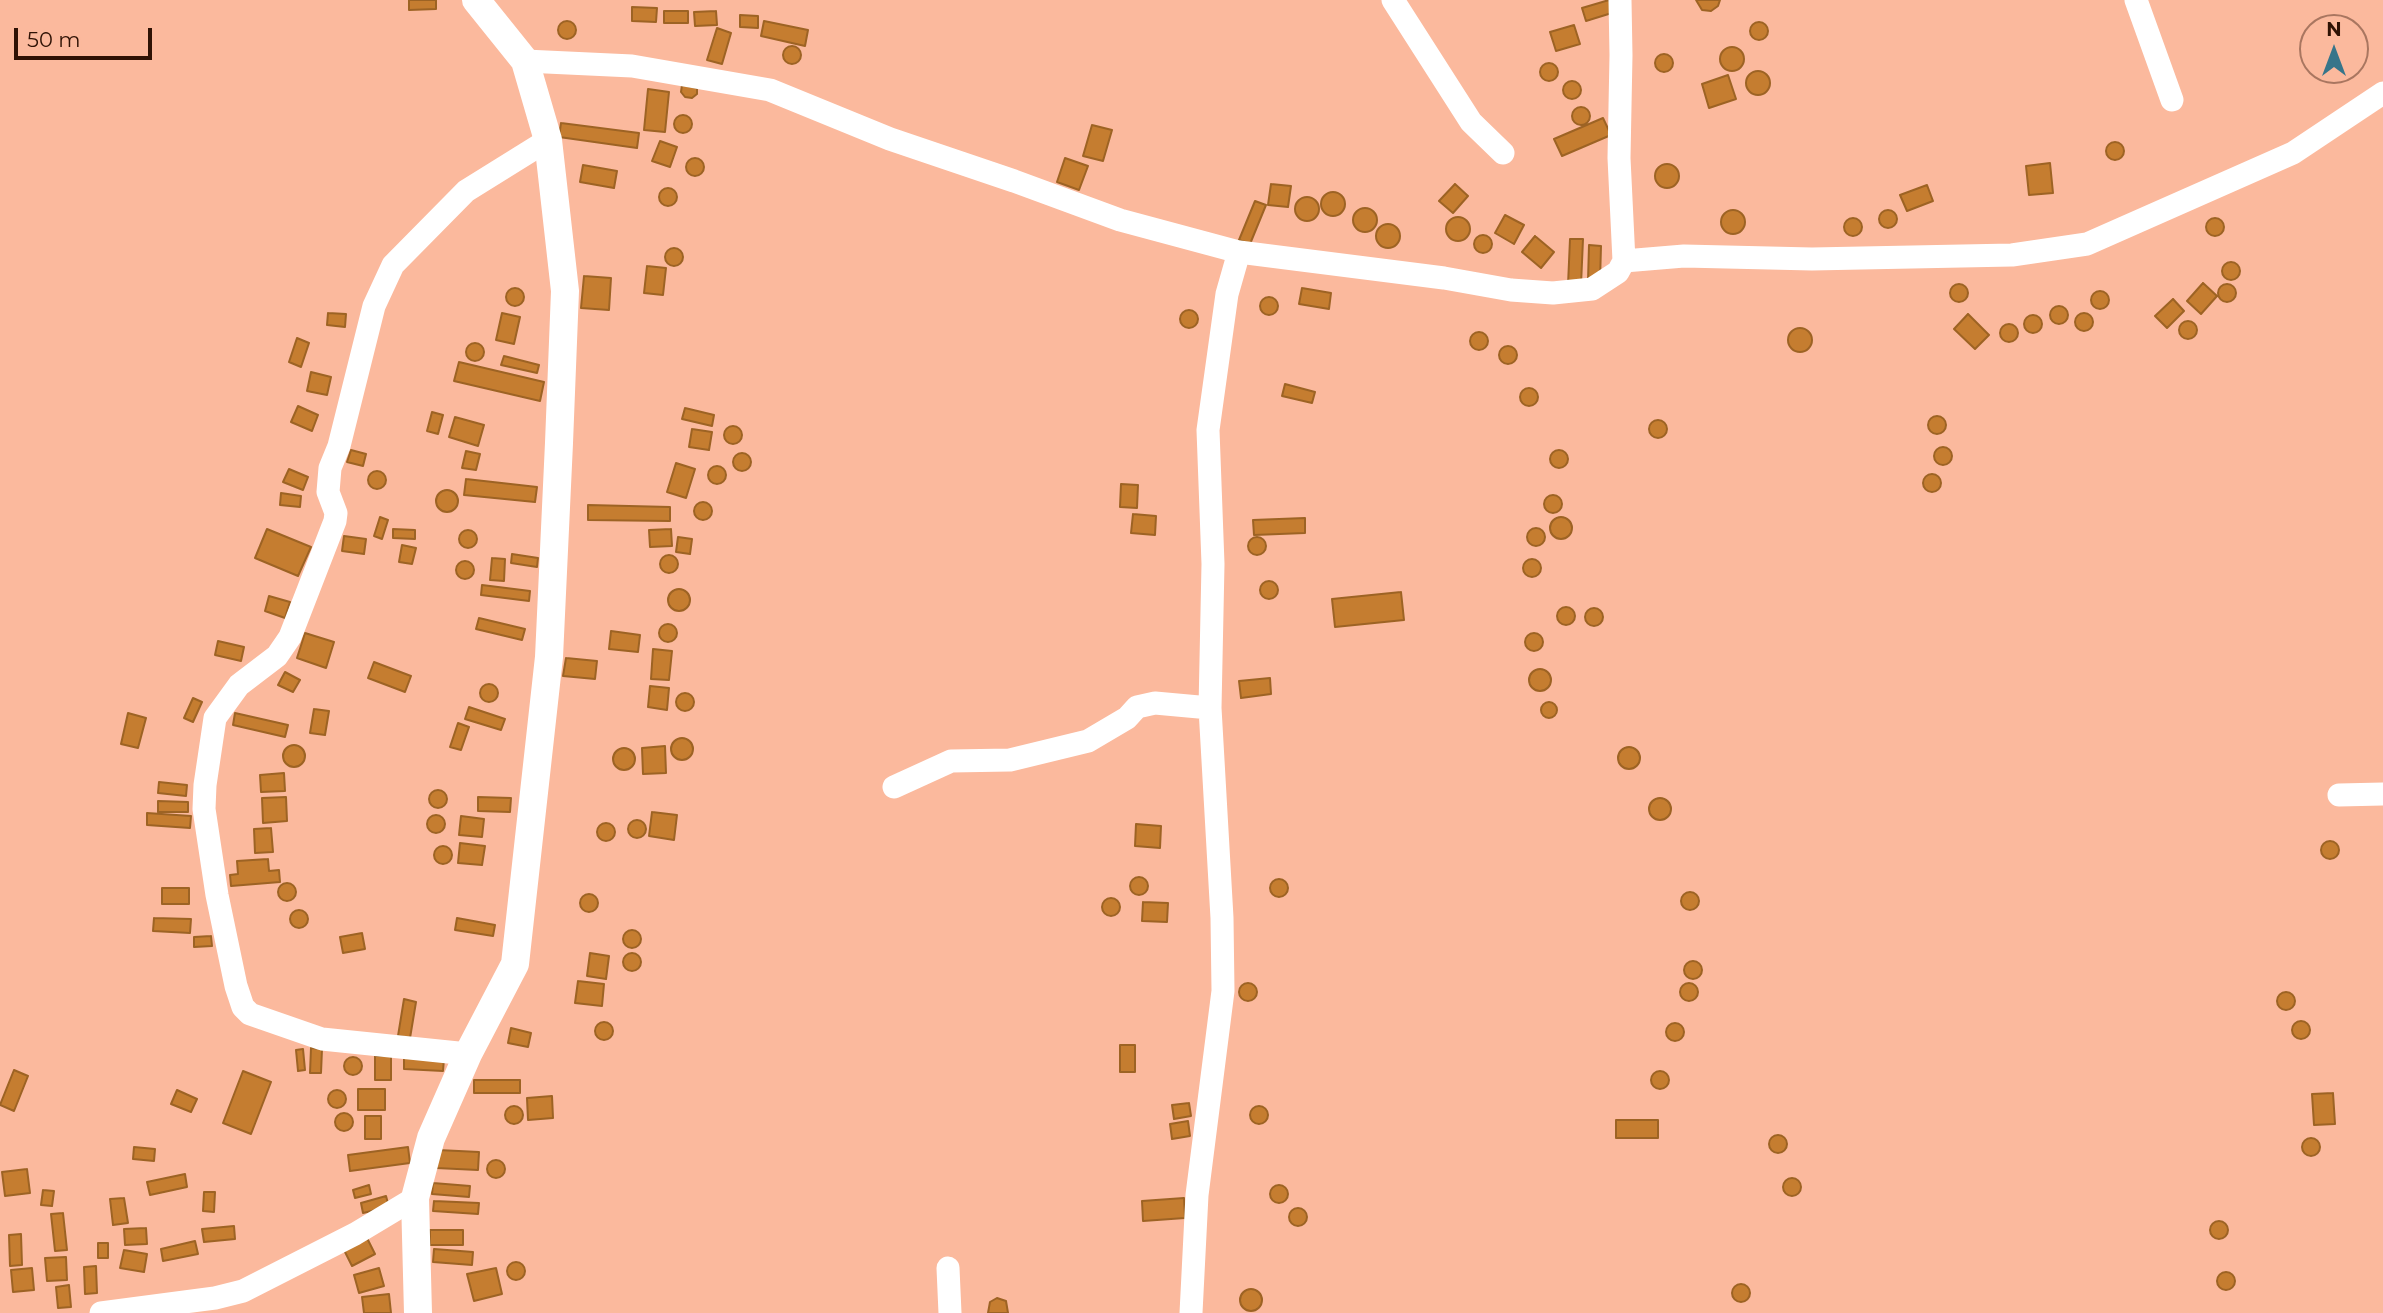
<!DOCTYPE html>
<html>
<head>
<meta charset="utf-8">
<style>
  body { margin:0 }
  #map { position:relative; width:2383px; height:1313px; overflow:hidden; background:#fbb99d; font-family:Montserrat,sans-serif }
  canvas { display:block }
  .north { position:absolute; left:2299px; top:14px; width:70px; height:70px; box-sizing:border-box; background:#fbb99d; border:2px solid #a97660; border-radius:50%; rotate:0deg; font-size:19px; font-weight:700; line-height:28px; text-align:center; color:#2f1205 }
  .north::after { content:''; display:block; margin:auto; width:24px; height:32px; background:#37758a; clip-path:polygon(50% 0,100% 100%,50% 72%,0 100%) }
  .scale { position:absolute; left:14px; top:28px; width:138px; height:32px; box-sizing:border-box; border:4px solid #2f1205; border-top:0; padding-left:9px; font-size:21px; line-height:24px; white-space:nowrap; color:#2f1205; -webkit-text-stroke:5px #fbb99d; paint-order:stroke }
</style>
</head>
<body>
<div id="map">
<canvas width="2383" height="1313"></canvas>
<div class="north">N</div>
<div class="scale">50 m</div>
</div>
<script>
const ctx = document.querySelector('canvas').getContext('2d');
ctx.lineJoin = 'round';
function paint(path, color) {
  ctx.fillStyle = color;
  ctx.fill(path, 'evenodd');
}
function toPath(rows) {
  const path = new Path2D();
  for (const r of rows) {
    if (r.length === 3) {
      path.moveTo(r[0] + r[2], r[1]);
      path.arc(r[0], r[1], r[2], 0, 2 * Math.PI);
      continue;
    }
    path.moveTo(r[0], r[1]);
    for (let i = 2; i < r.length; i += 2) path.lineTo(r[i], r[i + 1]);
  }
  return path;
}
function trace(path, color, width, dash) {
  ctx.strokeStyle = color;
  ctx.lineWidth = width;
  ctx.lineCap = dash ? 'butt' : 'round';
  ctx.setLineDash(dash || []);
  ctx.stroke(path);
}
const building = toPath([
  [409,0,436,0,436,9,409,10,409,0],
  [1609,0,1615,12,1586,21,1582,8,1609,0],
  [1696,0,1720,0,1718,6,1711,11,1702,10,1696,0],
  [632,7,657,8,656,22,632,21,632,7],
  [664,11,688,11,688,23,664,23,664,11],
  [716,11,717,25,695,26,694,12,716,11],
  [740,15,758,16,758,28,740,27,740,15],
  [764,21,808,30,805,46,761,36,764,21],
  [567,30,9],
  [1759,31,9],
  [1574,25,1580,44,1556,51,1550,32,1574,25],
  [717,28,731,33,722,64,707,60,717,28],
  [792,55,9],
  [1732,59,12],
  [1664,63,9],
  [1549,72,9],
  [1758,83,12],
  [1728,75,1736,99,1709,108,1702,84,1728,75],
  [1572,90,9],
  [682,85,697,88,697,94,692,98,685,97,681,92,682,85],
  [648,89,669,92,665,132,644,130,648,89],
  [1581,116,9],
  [683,124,9],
  [1603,118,1611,135,1562,156,1554,139,1603,118],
  [561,123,639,133,637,148,559,137,561,123],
  [1092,125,1112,130,1103,161,1083,156,1092,125],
  [660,141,677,147,670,167,652,161,660,141],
  [2115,151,9],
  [1065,158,1088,166,1079,190,1057,182,1065,158],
  [695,167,9],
  [2050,163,2053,193,2029,195,2026,166,2050,163],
  [1667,176,12],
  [583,165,617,171,614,188,580,182,583,165],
  [1271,184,1291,186,1288,207,1268,205,1271,184],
  [1455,184,1468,196,1453,213,1439,201,1455,184],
  [1927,185,1933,201,1907,211,1900,195,1927,185],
  [668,197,9],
  [1333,204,12],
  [1307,209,12],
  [1255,201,1266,205,1250,244,1239,240,1255,201],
  [1365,220,12],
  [1733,222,12],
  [1888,219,9],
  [1505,215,1524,225,1514,244,1495,233,1505,215],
  [1458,229,12],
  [1853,227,9],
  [2215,227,9],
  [1388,236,12],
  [1483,244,9],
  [1535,236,1554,252,1541,268,1522,252,1535,236],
  [1570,239,1583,239,1581,285,1568,285,1570,239],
  [1589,245,1601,246,1600,281,1588,281,1589,245],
  [674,257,9],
  [2231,271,9],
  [647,266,666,268,663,295,644,293,647,266],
  [584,276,611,278,609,310,581,308,584,276],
  [2203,283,2217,296,2201,314,2187,301,2203,283],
  [1959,293,9],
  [2227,293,9],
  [1302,288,1331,293,1329,309,1299,304,1302,288],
  [515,297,9],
  [2100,300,9],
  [1269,306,9],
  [2173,299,2184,311,2167,328,2155,316,2173,299],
  [2059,315,9],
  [1189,319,9],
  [328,313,346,314,345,327,327,325,328,313],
  [502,313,520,317,514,344,496,340,502,313],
  [2084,322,9],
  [1968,314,1989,335,1975,349,1954,329,1968,314],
  [2033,324,9],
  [2188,330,9],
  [2009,333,9],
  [1800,340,12],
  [1479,341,9],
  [297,338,309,343,301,367,289,362,297,338],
  [475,352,9],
  [1508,355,9],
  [504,356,539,365,537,373,501,365,504,356],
  [459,362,544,382,540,401,454,381,459,362],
  [311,372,331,377,327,395,307,391,311,372],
  [1285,384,1315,392,1312,403,1282,396,1285,384],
  [1529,397,9],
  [298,406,318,415,312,431,291,422,298,406],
  [685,408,714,415,712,426,682,419,685,408],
  [432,412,443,415,438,434,427,431,432,412],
  [1937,425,9],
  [455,417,484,425,478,446,449,437,455,417],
  [1658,429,9],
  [733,435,9],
  [692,429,712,432,709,450,689,447,692,429],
  [1943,456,9],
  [351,450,366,454,363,466,347,462,351,450],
  [1559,459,9],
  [466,451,480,454,476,470,462,468,466,451],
  [742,462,9],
  [676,463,695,469,686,498,667,492,676,463],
  [717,475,9],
  [289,469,308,477,303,490,283,482,289,469],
  [377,480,9],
  [1932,483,9],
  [466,479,537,487,535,502,464,495,466,479],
  [1121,484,1138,485,1137,508,1120,507,1121,484],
  [447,501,11],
  [281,493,301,496,300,507,280,505,281,493],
  [1553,504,9],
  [703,511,9],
  [588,505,670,507,670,521,588,520,588,505],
  [1133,514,1156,516,1155,535,1131,533,1133,514],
  [1561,528,11],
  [380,517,388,520,382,539,374,536,380,517],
  [1305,518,1305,533,1254,535,1253,520,1305,518],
  [1536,537,9],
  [267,529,311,547,298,576,255,558,267,529],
  [393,529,415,530,415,539,393,538,393,529],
  [671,529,672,546,650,547,649,530,671,529],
  [468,539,9],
  [344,536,366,539,364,554,342,551,344,536],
  [678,537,692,539,690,554,676,552,678,537],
  [1257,546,9],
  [402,545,416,548,412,564,399,562,402,545],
  [512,554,538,558,537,567,511,563,512,554],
  [669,564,9],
  [492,558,505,559,504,581,490,580,492,558],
  [1532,568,9],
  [465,570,9],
  [1269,590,9],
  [482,585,530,591,529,601,481,595,482,585],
  [679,600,11],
  [1401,592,1404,620,1335,627,1332,599,1401,592],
  [269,596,290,602,285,618,265,611,269,596],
  [1566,616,9],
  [1594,617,9],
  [479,618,525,629,522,640,476,629,479,618],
  [668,633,9],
  [611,631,640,635,638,652,609,649,611,631],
  [305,633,334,642,326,668,297,658,305,633],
  [1534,642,9],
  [218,641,244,647,241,661,215,655,218,641],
  [653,649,672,651,669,680,651,679,653,649],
  [566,658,597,661,595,679,563,676,566,658],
  [374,662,411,676,405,692,368,678,374,662],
  [1540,680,11],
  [285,672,300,680,293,692,278,685,285,672],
  [1270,678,1271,694,1241,698,1239,681,1270,678],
  [489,693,9],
  [650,686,669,688,667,710,648,707,650,686],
  [685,702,9],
  [193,698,202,702,193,722,184,718,193,698],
  [1549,710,8],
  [469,707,505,719,501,730,465,719,469,707],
  [314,709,329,711,325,735,310,733,314,709],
  [128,713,146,718,138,748,121,744,128,713],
  [235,713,288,725,285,737,233,725,235,713],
  [458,723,469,727,461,750,450,747,458,723],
  [682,749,11],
  [294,756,11],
  [665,746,666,773,643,774,642,748,665,746],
  [1629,758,11],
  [624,759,11],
  [284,773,285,791,261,792,260,775,284,773],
  [159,782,187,785,186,796,158,793,159,782],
  [438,799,9],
  [286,797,287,821,263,823,262,798,286,797],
  [478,797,511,798,510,812,478,811,478,797],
  [1660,809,11],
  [158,801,188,802,188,812,158,812,158,801],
  [652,812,677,815,674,840,649,836,652,812],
  [147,813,191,816,190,828,147,825,147,813],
  [436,824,9],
  [461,816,484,819,482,837,459,835,461,816],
  [637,829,9],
  [606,832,9],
  [1136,824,1161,826,1160,848,1135,846,1136,824],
  [271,828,273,852,255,853,254,829,271,828],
  [2330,850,9],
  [460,843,485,846,482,865,458,863,460,843],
  [443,855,9],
  [268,859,269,871,279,870,280,882,231,886,230,875,238,874,237,861,268,859],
  [1139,886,9],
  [1279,888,9],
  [287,892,9],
  [162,888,189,888,189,904,162,904,162,888],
  [1690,901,9],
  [589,903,9],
  [1111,907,9],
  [1143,902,1168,903,1167,922,1142,921,1143,902],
  [299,919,9],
  [154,918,191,919,190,933,153,931,154,918],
  [457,918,495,925,493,936,455,930,457,918],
  [632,939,9],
  [362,933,365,949,343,953,340,937,362,933],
  [211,936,212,946,194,947,194,937,211,936],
  [590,953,609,956,606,979,587,976,590,953],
  [632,962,9],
  [1693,970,9],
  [578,981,604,984,602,1006,575,1003,578,981],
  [1689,992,9],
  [1248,992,9],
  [2286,1001,9],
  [404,999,416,1002,410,1038,398,1036,404,999],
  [2301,1030,9],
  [604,1031,9],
  [1675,1032,9],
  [511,1028,531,1033,528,1047,508,1043,511,1028],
  [1120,1045,1135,1045,1135,1072,1120,1072,1120,1045],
  [311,1048,322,1049,321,1073,310,1073,311,1048],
  [303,1049,305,1070,298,1071,296,1050,303,1049],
  [375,1056,391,1056,391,1080,375,1080,375,1056],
  [404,1056,444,1059,443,1071,404,1069,404,1056],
  [353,1066,9],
  [14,1070,28,1076,14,1111,0,1105,14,1070],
  [243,1071,271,1082,251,1134,223,1123,243,1071],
  [1660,1080,9],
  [474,1080,520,1080,520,1093,474,1093,474,1080],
  [358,1089,385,1089,385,1110,358,1110,358,1089],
  [177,1090,197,1099,191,1112,171,1104,177,1090],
  [337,1099,9],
  [2333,1093,2335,1124,2314,1125,2312,1094,2333,1093],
  [552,1096,553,1118,528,1120,527,1098,552,1096],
  [1189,1103,1191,1116,1174,1119,1172,1105,1189,1103],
  [514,1115,9],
  [1259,1115,9],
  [344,1122,9],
  [365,1116,381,1116,381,1139,365,1139,365,1116],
  [1616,1120,1658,1120,1658,1138,1616,1138,1616,1120],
  [1188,1121,1190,1136,1172,1139,1170,1124,1188,1121],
  [1778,1144,9],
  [2311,1147,9],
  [134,1147,155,1149,154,1161,133,1159,134,1147],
  [408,1147,410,1163,350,1171,348,1155,408,1147],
  [438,1150,479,1152,478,1170,436,1168,438,1150],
  [496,1169,9],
  [27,1169,30,1193,5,1196,2,1172,27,1169],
  [185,1174,187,1187,150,1195,147,1182,185,1174],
  [1792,1187,9],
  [433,1183,470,1186,469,1197,432,1194,433,1183],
  [369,1185,371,1194,355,1198,353,1190,369,1185],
  [1279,1194,9],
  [43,1190,54,1191,52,1206,41,1205,43,1190],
  [204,1192,215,1192,214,1212,203,1211,204,1192],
  [386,1196,389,1207,363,1213,361,1203,386,1196],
  [124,1198,128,1223,113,1225,110,1199,124,1198],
  [1184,1198,1185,1218,1143,1221,1142,1201,1184,1198],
  [434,1201,479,1203,478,1214,433,1211,434,1201],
  [1298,1217,9],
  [63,1213,67,1250,55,1251,51,1214,63,1213],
  [2219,1230,9],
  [234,1226,235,1239,204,1242,202,1229,234,1226],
  [146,1228,147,1244,125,1245,124,1229,146,1228],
  [430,1230,463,1230,463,1245,430,1245,430,1230],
  [21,1234,22,1265,10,1266,9,1235,21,1234],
  [367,1238,375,1254,352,1266,344,1250,367,1238],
  [195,1241,198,1254,163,1261,161,1249,195,1241],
  [98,1243,108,1243,108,1258,98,1258,98,1243],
  [434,1249,473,1252,472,1265,433,1262,434,1249],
  [124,1250,147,1254,144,1272,120,1268,124,1250],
  [66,1257,67,1280,47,1281,45,1258,66,1257],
  [516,1271,9],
  [96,1266,97,1293,85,1294,84,1267,96,1266],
  [32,1268,34,1290,13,1292,11,1270,32,1268],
  [379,1268,384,1286,359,1293,354,1275,379,1268],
  [496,1268,502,1294,474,1301,467,1274,496,1268],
  [2226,1281,9],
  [1741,1293,9],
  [69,1285,71,1307,58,1308,56,1287,69,1285],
  [1251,1300,11],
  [389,1294,391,1313,364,1313,362,1297,389,1294],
  [997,1298,1006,1301,1008,1313,988,1313,990,1302,997,1298]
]);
paint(building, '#c57d30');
trace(building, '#9d6324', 2);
trace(toPath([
  [1393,0,1471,122,1503,153],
  [1620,0,1621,55,1619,158,1624,261],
  [2136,0,2172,100],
  [525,61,632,66,770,90,890,139,1014,181,1120,220,1239,252,1444,278,1511,290,1553,293,1592,289,1618,272,1624,261,1684,256,1812,259,2012,255,2087,244,2293,153,2383,93],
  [894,787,951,761,1010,760,1088,741,1127,718,1137,707,1155,703,1210,708],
  [2339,795,2383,794],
  [468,1054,322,1039,250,1014,243,1007,236,986,217,895,204,809,205,785,215,718,239,685,277,656,290,637,335,521,336,513,328,492,330,468,339,446,374,306,393,265,466,191,548,140],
  [948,1268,950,1313],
  [101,1313,215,1298,243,1291,355,1234,415,1198],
  [1191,1313,1197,1195,1223,991,1222,918,1210,708,1213,564,1208,430,1227,294,1239,252]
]), '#fff', 23);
trace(toPath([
  [418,1313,415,1198,431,1138,468,1054,515,964,549,657,559,443,565,291,548,140,525,61,476,0]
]), '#fff', 28);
</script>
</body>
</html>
